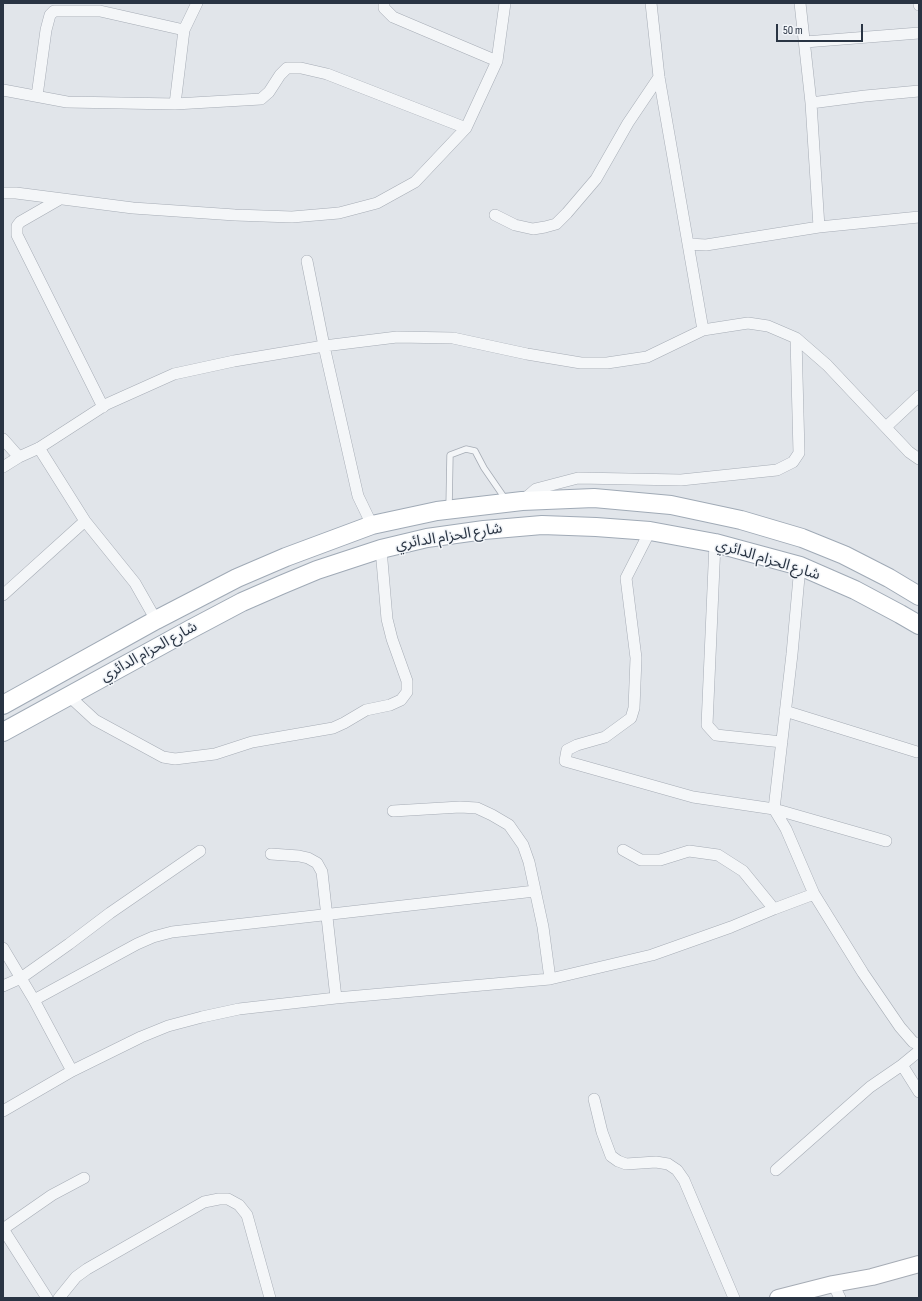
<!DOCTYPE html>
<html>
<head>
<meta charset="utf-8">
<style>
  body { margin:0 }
  #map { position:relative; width:922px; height:1301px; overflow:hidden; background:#e1e5ea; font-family:"Sofia Sans Condensed",sans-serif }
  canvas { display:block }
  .frame { position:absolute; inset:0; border:4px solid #293443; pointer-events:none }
  .scale { position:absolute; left:776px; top:24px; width:87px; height:18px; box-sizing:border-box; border:2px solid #293443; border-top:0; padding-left:5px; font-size:12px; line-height:14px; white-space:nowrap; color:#293443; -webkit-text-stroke:3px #f1f4f8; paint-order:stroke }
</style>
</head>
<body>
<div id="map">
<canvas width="922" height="1301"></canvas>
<div class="frame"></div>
<div class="scale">50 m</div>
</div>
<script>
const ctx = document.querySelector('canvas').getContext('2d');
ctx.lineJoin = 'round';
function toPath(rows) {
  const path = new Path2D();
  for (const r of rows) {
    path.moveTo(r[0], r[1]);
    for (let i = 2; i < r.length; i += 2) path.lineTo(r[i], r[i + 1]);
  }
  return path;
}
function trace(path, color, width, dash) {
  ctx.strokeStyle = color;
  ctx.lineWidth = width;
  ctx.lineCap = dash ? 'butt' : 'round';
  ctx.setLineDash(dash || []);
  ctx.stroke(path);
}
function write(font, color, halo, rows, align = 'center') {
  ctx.font = font + ' "Sofia Sans Condensed","Noto Sans Arabic",sans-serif';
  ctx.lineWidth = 3;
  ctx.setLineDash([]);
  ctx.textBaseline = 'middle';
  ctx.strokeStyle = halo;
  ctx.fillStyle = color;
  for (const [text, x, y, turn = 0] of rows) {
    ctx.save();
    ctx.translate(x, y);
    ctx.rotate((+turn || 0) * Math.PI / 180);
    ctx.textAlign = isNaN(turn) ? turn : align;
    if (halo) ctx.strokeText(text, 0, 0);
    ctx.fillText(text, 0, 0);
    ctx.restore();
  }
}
const lane = toPath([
  [449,508,450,455,466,449,475,451,484,468,506,500]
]);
const street = toPath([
  [384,3,384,8,393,17,497,61],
  [651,3,659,77,703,330],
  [800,3,811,103,819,227],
  [919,3,919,5],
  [805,42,919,33],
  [3,90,67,102,175,104,261,99,269,92,280,75,287,68,301,68,327,74,466,128],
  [37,96,46,30,50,15,54,11,100,11,184,30],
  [811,103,865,96,919,91],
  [175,104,184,30,197,3],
  [3,193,16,193,133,208,235,215,292,217,339,213,377,203,415,182,466,128,497,61,505,3],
  [60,199,20,222,17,226,17,235,103,407],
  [495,215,515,225,533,229,545,227,556,224,567,213,596,179,628,123,659,77],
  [688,244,706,245,819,227,919,217],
  [307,261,324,346,358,496,372,525],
  [886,427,919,396],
  [3,439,19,457],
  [39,448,85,521,135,583,156,620],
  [3,467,19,457,39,448,107,404,174,374,234,361,324,346,397,337,453,338,527,354,581,363,607,363,647,357,703,330,748,323,768,326,796,338,827,365,909,452,919,459],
  [522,501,536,489,578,478,681,480,777,470,793,462,799,453,796,338],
  [650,531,626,578,636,658,634,708,631,718,605,737,577,745,567,750,565,761,693,797,774,809,886,841],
  [715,543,707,725,716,735,782,742],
  [800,566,792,654,774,809,786,829,814,894,863,973,900,1027,913,1042,919,1045],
  [3,595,85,521],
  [69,696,95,720,163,757,175,759,215,754,252,742,333,728,344,723,366,710,390,705,401,700,407,692,407,681,392,639,387,619,381,549],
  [785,711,917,752],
  [393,811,460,807,477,808,492,815,509,825,523,845,529,862,543,927,550,979],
  [623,850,641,860,660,860,689,851,718,855,743,871,774,909],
  [271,854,299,856,308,858,317,863,322,872,336,998],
  [3,948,34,1000,72,1071],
  [3,986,21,978,69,944,110,913,200,851],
  [34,1000,137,944,153,937,172,932,535,891],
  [902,1065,919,1092],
  [594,1099,602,1132,611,1156,618,1161,626,1164,656,1162,668,1164,677,1170,684,1180,734,1298],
  [3,1111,72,1071,141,1037,168,1026,202,1017,239,1009,336,998,550,979,652,955,731,927,774,909,814,894],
  [776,1170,870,1087,902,1065,919,1051],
  [3,1229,52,1195,84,1178],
  [3,1229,47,1298],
  [833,1284,840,1298],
  [59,1298,76,1277,87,1269,204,1202,219,1199,228,1199,239,1205,247,1215,270,1298]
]);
const secondary = toPath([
  [778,1298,833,1284,872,1277,919,1264]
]);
const primary = toPath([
  [3,705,156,620,237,578,286,557,372,525,437,511,522,501,594,498,671,505,741,520,802,538,844,555,889,578,919,596],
  [3,732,191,629,242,602,281,585,317,570,381,549,427,538,484,530,542,525,596,527,650,531,715,543,800,566,855,590,900,614,919,625]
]);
trace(lane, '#a6acb5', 7);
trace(street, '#a6acb5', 12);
trace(secondary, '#a6acb5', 18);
trace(primary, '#a0aab6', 20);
trace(lane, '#f4f6f8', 5.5);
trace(street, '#f4f6f8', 11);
trace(secondary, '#fff', 16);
trace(primary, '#fff', 18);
write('15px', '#293443', '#f1f4f8', [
  ["شارع الحزام الدائري",449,537,-9],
  ["شارع الحزام الدائري",768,560,17],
  ["شارع الحزام الدائري",149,652,-29]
]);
</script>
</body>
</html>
